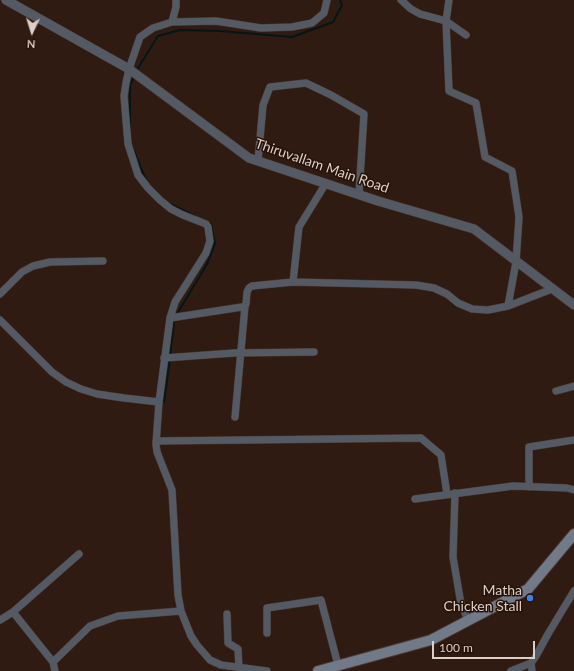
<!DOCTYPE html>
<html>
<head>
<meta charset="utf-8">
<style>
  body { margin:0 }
  #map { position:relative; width:574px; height:671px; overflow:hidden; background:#301b12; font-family:Lato,sans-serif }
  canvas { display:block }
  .north { position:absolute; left:12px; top:12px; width:40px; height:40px; -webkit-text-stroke:3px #251209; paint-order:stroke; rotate:184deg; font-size:11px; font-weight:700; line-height:16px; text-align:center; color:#ddcec8 }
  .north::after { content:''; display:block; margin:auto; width:14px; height:18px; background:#ddcec8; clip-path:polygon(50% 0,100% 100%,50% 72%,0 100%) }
  .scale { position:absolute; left:432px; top:641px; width:103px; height:18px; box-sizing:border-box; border:2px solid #ddcec8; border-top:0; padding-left:5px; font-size:12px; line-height:14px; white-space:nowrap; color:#ddcec8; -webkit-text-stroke:3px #251209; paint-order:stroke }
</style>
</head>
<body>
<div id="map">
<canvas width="574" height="671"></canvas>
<div class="north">N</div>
<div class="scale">100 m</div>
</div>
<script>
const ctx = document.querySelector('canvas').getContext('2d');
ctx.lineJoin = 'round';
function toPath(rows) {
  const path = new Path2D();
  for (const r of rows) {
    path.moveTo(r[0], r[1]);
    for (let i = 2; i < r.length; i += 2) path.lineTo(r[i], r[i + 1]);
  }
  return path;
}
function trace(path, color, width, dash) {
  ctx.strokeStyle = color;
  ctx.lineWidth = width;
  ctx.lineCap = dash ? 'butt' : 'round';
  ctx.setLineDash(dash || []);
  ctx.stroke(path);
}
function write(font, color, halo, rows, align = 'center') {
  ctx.font = font + ' Lato,sans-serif';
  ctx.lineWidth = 3;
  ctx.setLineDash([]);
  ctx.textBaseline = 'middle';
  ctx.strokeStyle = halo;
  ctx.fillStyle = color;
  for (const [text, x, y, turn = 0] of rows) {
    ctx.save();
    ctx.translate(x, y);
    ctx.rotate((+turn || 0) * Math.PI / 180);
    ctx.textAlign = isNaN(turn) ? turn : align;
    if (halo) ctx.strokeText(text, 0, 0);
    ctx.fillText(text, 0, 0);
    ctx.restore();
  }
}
trace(toPath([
  [138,68,158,36,180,30,220,31,292,37,333,22,342,5,340,0],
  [130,133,130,85,133,79],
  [131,144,146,180],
  [168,203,195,216],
  [177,314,207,264,215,244,211,224,208,222],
  [170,355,174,323],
  [164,402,170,359]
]), '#031618', 2);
const minor = toPath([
  [401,0,411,9,420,14,446,21,466,35],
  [449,0,446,21,449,91,476,103,485,157,512,171,519,217,516,262,508,306],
  [172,22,176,7,176,0],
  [258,161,263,105,270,87,306,83,331,95,364,114,359,194],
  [293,282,299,227,326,183],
  [0,294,22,272,33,266,50,262,103,261],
  [170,318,242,307,245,306,246,304,247,292,249,288,252,286,293,282,416,285,434,288,447,294,458,303,472,309,488,310,508,306,552,289],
  [0,320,52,372,66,382,81,389,97,394,124,398,159,402],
  [164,358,234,353,314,352],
  [556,391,574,386],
  [235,417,245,306],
  [156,441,421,438,441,455,447,494],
  [529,487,529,447,574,440],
  [455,493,453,557,461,604,468,620],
  [415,499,513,486,567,488,574,490],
  [13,612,53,662],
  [227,614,228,643,238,649,239,668],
  [0,620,13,612,79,554],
  [267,633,267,608,321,600,338,665],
  [531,663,532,671],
  [55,671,53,662,90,626,118,616,181,611],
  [267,671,221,665,210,660,197,645,191,636,181,611,178,595,172,490,157,452,156,444,159,402,170,318,175,302,206,253,210,241,208,227,206,224,183,215,171,209,160,200,148,188,138,175,128,144,124,96,126,83,129,69,140,37,153,28,172,22,216,21,261,28,292,27,312,23,324,13,327,0],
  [511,671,531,663,536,656,548,634,574,591]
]);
const tertiary = toPath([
  [6,0,129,69,249,158,378,201,474,229,574,305]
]);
const secondary = toPath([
  [318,671,431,640,528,589,574,534]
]);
trace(minor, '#4c382f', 8);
trace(tertiary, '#4c382f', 10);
trace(secondary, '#4c382f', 12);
trace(minor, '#545a63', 7);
trace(tertiary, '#545a63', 9);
trace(secondary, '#717a89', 10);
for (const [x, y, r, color] of [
  [530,598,4,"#3f7fe0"]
]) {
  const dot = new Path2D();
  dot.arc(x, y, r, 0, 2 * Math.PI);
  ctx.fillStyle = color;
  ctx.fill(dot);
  trace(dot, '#251209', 1.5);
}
write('14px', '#ddcec8', '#251209', [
  ["Thiruvallam Main Road",322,166,19]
]);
write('14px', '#ddcec8', '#251209', [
  ["Matha",522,590],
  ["Chicken Stall",522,606]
], 'right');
</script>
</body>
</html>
